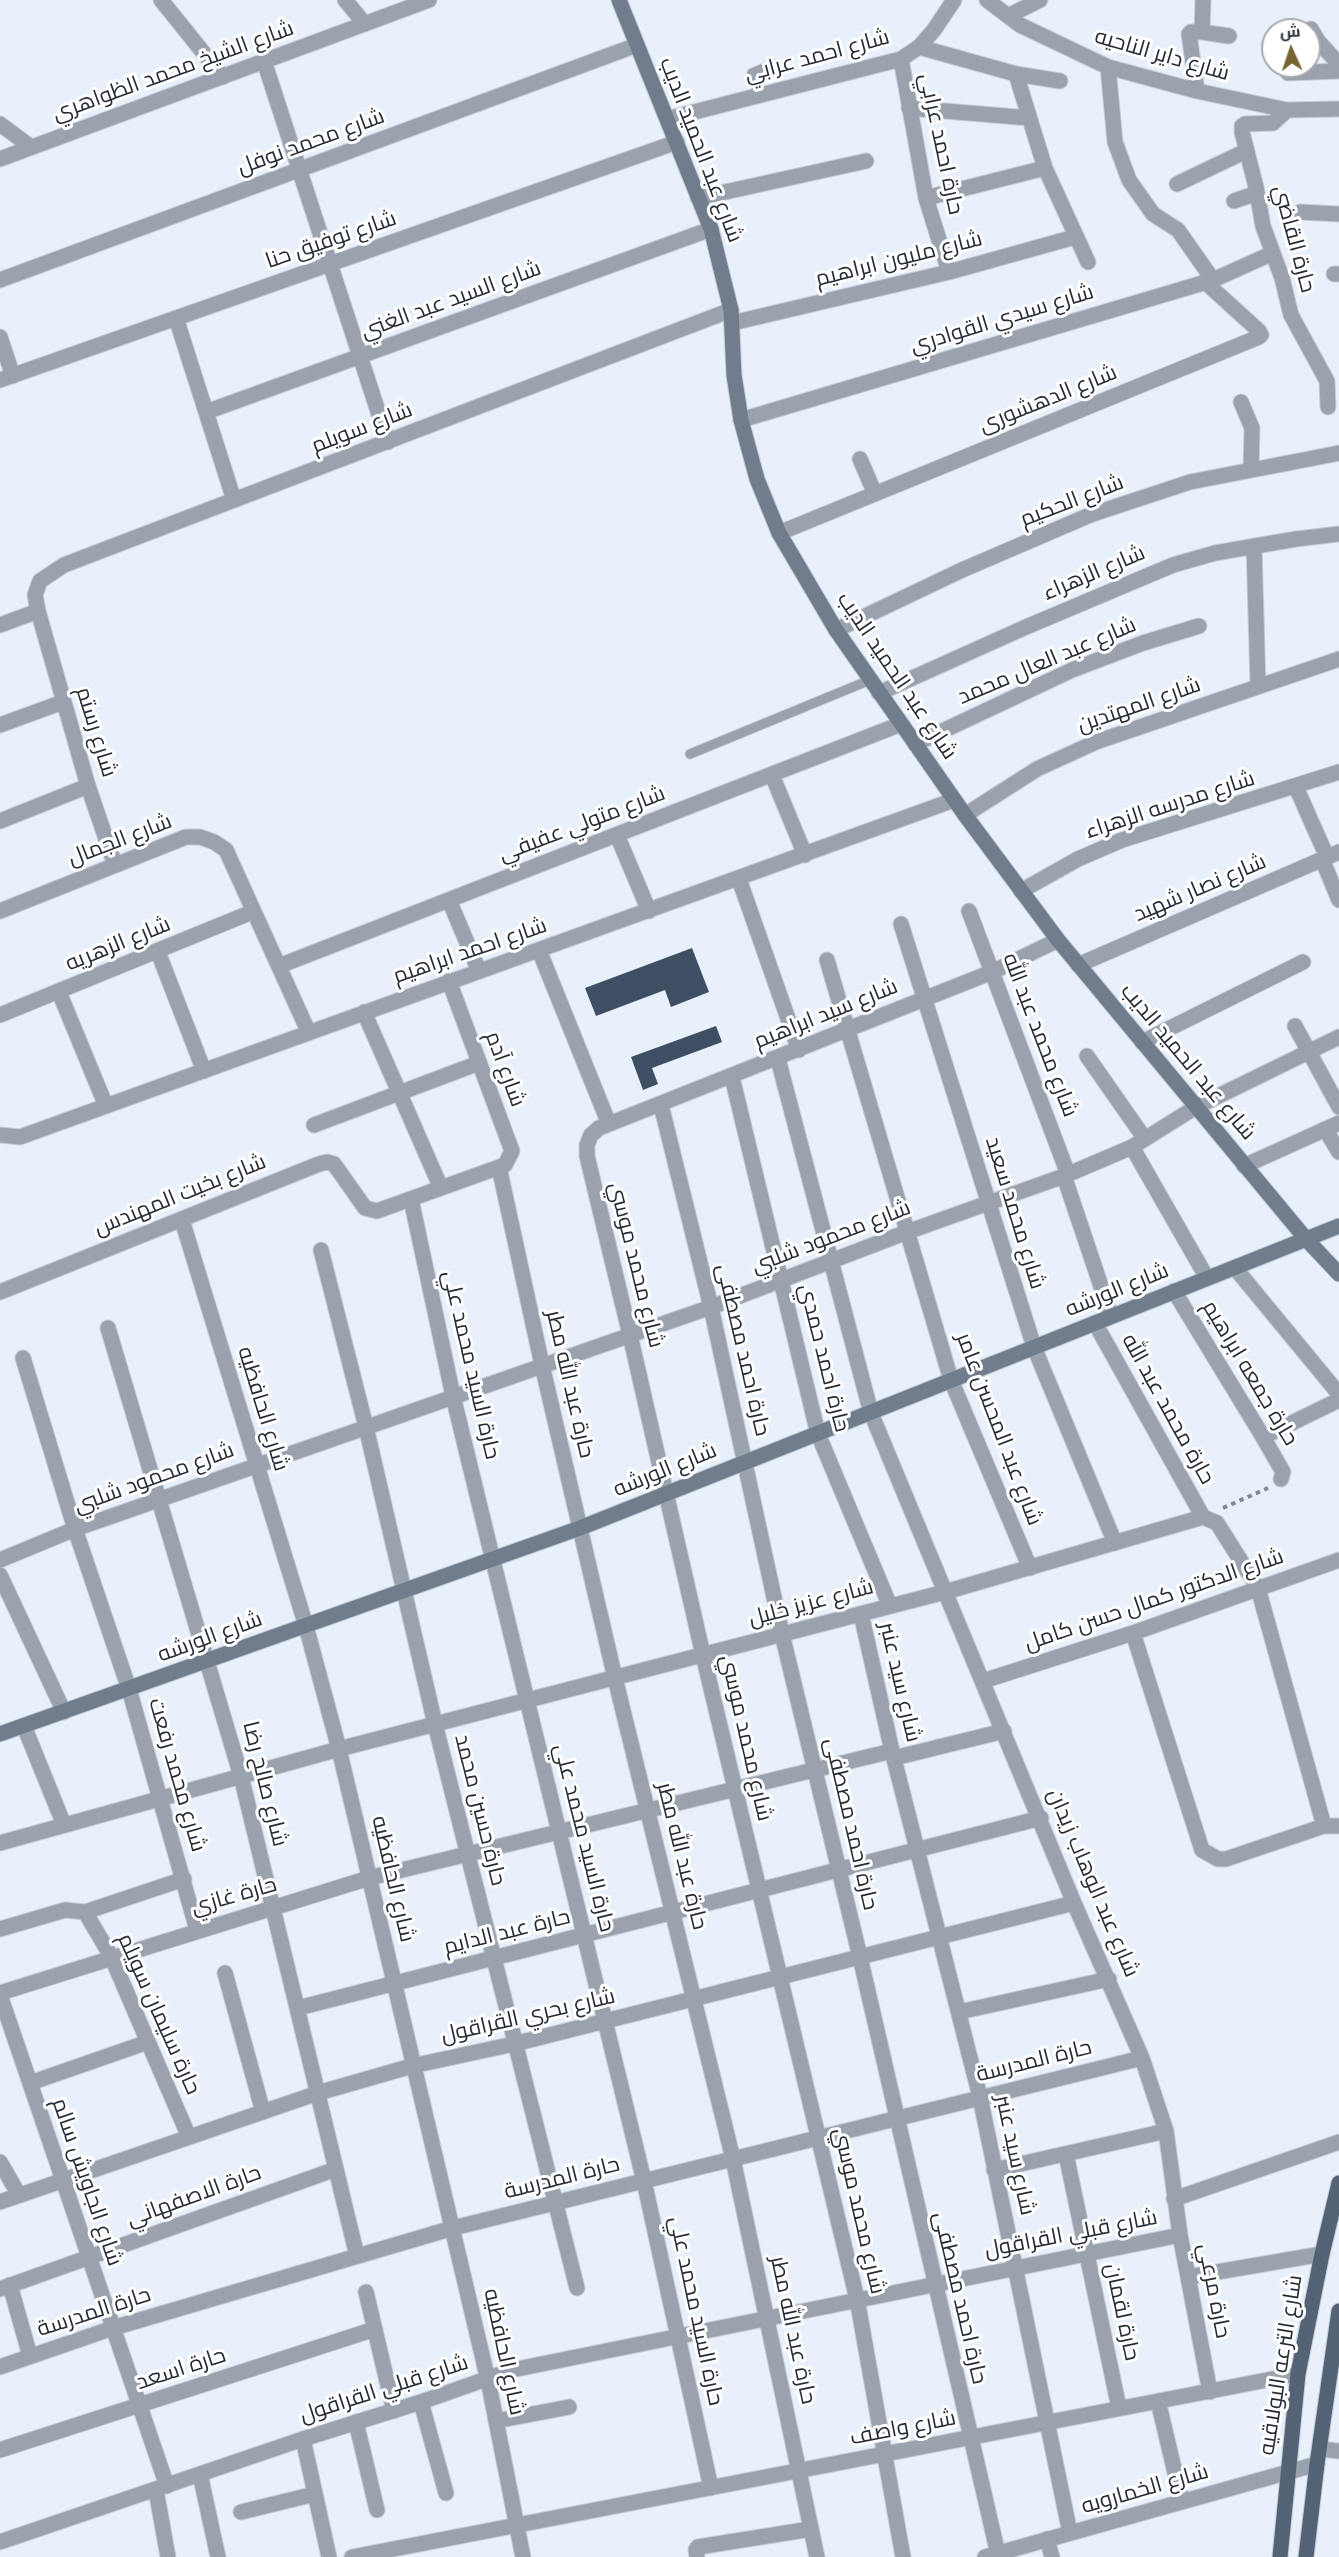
<!DOCTYPE html>
<html>
<head>
<meta charset="utf-8">
<style>
  body { margin:0 }
  #map { position:relative; width:1339px; height:2557px; overflow:hidden; background:#e8f0fb; font-family:Figtree,Cairo,sans-serif }
  canvas { display:block }
  .north { position:absolute; left:1261px; top:18px; width:60px; height:60px; box-sizing:border-box; background:#fff; border:2px solid #a8abaf; border-radius:50%; rotate:357deg; font-size:16px; font-weight:700; line-height:24px; text-align:center; color:#252c36 }
  .north::after { content:''; display:block; margin:auto; width:21px; height:27px; background:#786433; clip-path:polygon(50% 0,100% 100%,50% 72%,0 100%) }
</style>
</head>
<body>
<div id="map">
<canvas width="1339" height="2557"></canvas>
<div class="north">ش</div>
</div>
<script>
const ctx = document.querySelector('canvas').getContext('2d');
ctx.lineJoin = 'round';
function paint(path, color) {
  ctx.fillStyle = color;
  ctx.fill(path, 'evenodd');
}
function toPath(rows) {
  const path = new Path2D();
  for (const r of rows) {
    path.moveTo(r[0], r[1]);
    for (let i = 2; i < r.length; i += 2) path.lineTo(r[i], r[i + 1]);
  }
  return path;
}
function trace(path, color, width, dash) {
  ctx.strokeStyle = color;
  ctx.lineWidth = width;
  ctx.lineCap = dash ? 'butt' : 'round';
  ctx.setLineDash(dash || []);
  ctx.stroke(path);
}
function write(font, color, halo, rows, align = 'center') {
  ctx.font = font + ' Figtree,Cairo,sans-serif';
  ctx.lineWidth = 6;
  ctx.setLineDash([]);
  ctx.textBaseline = 'middle';
  ctx.strokeStyle = halo;
  ctx.fillStyle = color;
  for (const [text, x, y, turn = 0] of rows) {
    ctx.save();
    ctx.translate(x, y);
    ctx.rotate((+turn || 0) * Math.PI / 180);
    ctx.textAlign = isNaN(turn) ? turn : align;
    if (halo) ctx.strokeText(text, 0, 0);
    ctx.fillText(text, 0, 0);
    ctx.restore();
  }
}
paint(toPath([
  [692,948,709,992,671,1007,665,990,596,1016,585,988],
  [716,1026,722,1042,652,1068,658,1084,643,1090,631,1057]
]), '#3e4e63');
const lane = toPath([
  [759,96,752,73,774,64],
  [690,754,870,680]
]);
const street = toPath([
  [161,0,223,77],
  [345,0,365,24],
  [987,0,1020,25,1108,67,1197,91,1287,110,1339,109],
  [1008,16,1040,0],
  [1311,29,1318,41,1336,61,1339,68],
  [1202,32,1229,36],
  [919,47,1016,74,1060,81],
  [901,59,926,198,949,272],
  [264,61,388,442],
  [1108,67,1115,142,1129,180,1153,214,1178,230,1213,280],
  [1288,73,1339,71],
  [1016,74,1045,168,1088,262],
  [1197,91,1189,34,1191,32,1202,32,1203,0],
  [909,108,1029,118],
  [1287,110,1273,123,1245,124,1242,126,1242,132,1256,187,1263,226,1282,278,1291,315,1327,381,1328,407],
  [667,119,901,59,919,47,934,30,954,0],
  [0,124,31,147],
  [0,159,429,0],
  [1177,184,1246,151],
  [698,198,866,161],
  [926,198,1045,168],
  [1234,201,1257,193],
  [1300,212,1339,214],
  [1334,274,1339,274],
  [0,280,637,45],
  [176,318,234,500],
  [732,323,949,272,1075,237],
  [0,337,13,376],
  [0,380,677,142],
  [1241,402,1252,428,1251,469],
  [206,412,711,229],
  [741,420,1213,280,1273,253],
  [860,459,875,494],
  [779,533,1259,337,1261,335,1259,331,1205,282],
  [1254,546,1258,686],
  [0,625,38,611],
  [836,630,962,570,1090,515,1190,482,1339,453],
  [879,693,1026,627,1173,565,1215,553,1296,539,1339,534],
  [0,725,63,702],
  [915,744,1072,670,1143,643,1199,626],
  [772,775,805,855],
  [1296,787,1327,857],
  [965,815,1037,769,1096,742,1339,659],
  [0,821,88,786],
  [617,835,649,911],
  [1322,859,1339,900],
  [115,865,88,786,38,611,35,595,40,581,64,565,731,310],
  [739,879,799,1050],
  [1021,891,1078,859,1122,840,1339,772],
  [449,900,479,971],
  [0,911,186,837,200,837,214,842,226,850,309,1033],
  [969,911,1068,1174],
  [901,924,1034,1347,1115,1543],
  [539,950,609,1124],
  [158,952,204,1071],
  [827,960,951,1380,1030,1568],
  [1078,965,1339,852],
  [279,966,901,724],
  [59,992,106,1106],
  [364,1012,441,1188],
  [0,1015,252,912],
  [1295,1026,1339,1107],
  [1142,1042,1303,962],
  [1087,1056,1145,1139],
  [778,1059,871,1413,1074,1903,1142,2058,1166,2131,1180,2235,1210,2392],
  [732,1077,818,1434,890,1606],
  [661,1105,711,1307,782,1634,860,1957,998,2554],
  [314,1125,479,1063],
  [1325,1129,1339,1152],
  [0,1135,20,1137,954,800],
  [1132,1147,1207,1278],
  [1244,1166,1339,1123],
  [499,1167,542,1365,615,1678,733,2159,817,2557],
  [1064,1176,1111,1316],
  [411,1199,453,1396,644,2181,711,2488],
  [182,1220,306,1626,339,1749,488,2380,523,2557],
  [321,1250,366,1427,435,1724,577,2288],
  [1235,1268,1339,1394],
  [1174,1291,1263,1437,1283,1472,1281,1479],
  [0,1292,319,1164,327,1162,334,1164,365,1208,377,1211,505,1165,512,1151,449,981],
  [1095,1323,1203,1517],
  [108,1328,241,1776,357,2256],
  [23,1358,75,1529,129,1689,197,1930],
  [1263,1437,1339,1400],
  [0,1560,75,1529,711,1307,907,1232,1064,1176,1132,1147,1196,1107,1339,1037],
  [0,1575,64,1712],
  [861,1614,892,1751,980,2097,1070,2533],
  [1133,1633,1202,1850,1218,1859,1226,1859,1324,1826,1339,1826],
  [983,1681,1133,1633,1339,1560],
  [24,1726,64,1825],
  [894,1758,1004,1731],
  [0,1843,339,1749,945,1592,1203,1517,1217,1523,1258,1588,1324,1826],
  [85,1912,111,1956,189,2137],
  [0,1929,65,1910,85,1912,184,1879],
  [225,1973,263,2112],
  [0,1993,369,1878,892,1751],
  [0,1995,167,2486],
  [298,2008,1041,1818],
  [959,2012,1109,1979],
  [30,2083,148,2042],
  [1066,2154,1119,2408],
  [0,2162,19,2195],
  [994,2170,1166,2131],
  [1174,2199,1339,2142],
  [0,2202,318,2093,412,2066,514,2044,1074,1903],
  [1188,2277,1322,2254],
  [10,2285,30,2356],
  [0,2289,336,2169],
  [366,2292,394,2411],
  [0,2367,113,2328,453,2228,1142,2058],
  [1158,2401,1182,2502],
  [421,2402,446,2493],
  [496,2421,569,2407],
  [356,2422,377,2510],
  [303,2439,329,2557],
  [1320,2449,1339,2451],
  [0,2450,375,2329],
  [200,2474,218,2557],
  [156,2490,168,2557],
  [241,2512,315,2494],
  [1047,2539,1052,2557],
  [0,2542,303,2439,421,2402,512,2370,1180,2235],
  [352,2557,1298,2374],
  [697,2557,696,2550,698,2547,811,2529],
  [903,2557,857,2299,703,1655,630,1335,587,1156,587,1145,591,1135,599,1128,992,972,1058,940],
  [985,2557,1317,2464]
]);
const secondary = toPath([
  [619,0,711,229,731,310,734,375,741,420,757,479,779,533,836,630,965,815,1058,940,1306,1239,1339,1274],
  [0,1734,580,1528,1339,1226]
]);
const primary = toPath([
  [1280,2557,1298,2374,1322,2254,1339,2183],
  [1306,2557,1317,2464,1339,2311]
]);
trace(lane, '#c5cdd8', 11);
trace(street, '#c5cdd8', 17);
trace(secondary, '#c5cdd8', 17);
trace(primary, '#c5cdd8', 17);
trace(toPath([
  [1223,1508,1268,1488]
]), '#828a94', 4, [4.5, 4.5]);
trace(lane, '#9aa2ad', 9);
trace(street, '#9aa2ad', 15);
trace(secondary, '#717d8c', 15);
trace(primary, '#546275', 15);
write('22px', '#252c36', '#fff', [
  ["شارع داير الناحيه",1162,55,16],
  ["شارع احمد عرابي",817,56,-15],
  ["شارع الشيخ محمد الظواهري",173,71,-20],
  ["شارع محمد نوفل",311,142,-20],
  ["حارة احمد عرابي",941,144,78],
  ["شارع عبد الحميد الديب",701,150,69],
  ["حارة القاضي",1294,239,75],
  ["شارع توفيق حنا",331,240,-19],
  ["شارع مليون ابراهيم",899,259,-14],
  ["شارع السيد عبد الغني",451,300,-20],
  ["شارع سيدي القوادري",1002,319,-17],
  ["شارع الدهشورى",1048,399,-22],
  ["شارع سويلم",362,428,-21],
  ["شارع الحكيم",1072,501,-21],
  ["شارع الزهراء",1094,573,-23],
  ["شارع عبد العال محمد",1047,661,-23],
  ["شارع عبد الحميد الديب",897,676,56],
  ["شارع المهتدين",1139,705,-19],
  ["شارع رستم",96,732,73],
  ["شارع مدرسه الزهراء",1170,805,-18],
  ["شارع متولي عفيفي",582,824,-21],
  ["شارع الجمال",120,840,-21],
  ["شارع نصار شهيد",1200,888,-23],
  ["شارع الزهريه",118,944,-22],
  ["شارع احمد ابراهيم",470,951,-19],
  ["شارع سيد ابراهيم",826,1014,-22],
  ["شارع محمد عبد الله",1040,1035,69],
  ["شارع عبد الحميد الديب",1188,1062,50],
  ["شارع آدم",505,1069,70],
  ["شارع بخيت المهندس",180,1195,-22],
  ["شارع محمد سعيد",1015,1213,73],
  ["شارع محمود شلبي",831,1237,-21],
  ["شارع محمد موسي",636,1265,76],
  ["شارع الورشه",1117,1290,-22],
  ["حارة احمد مصطفى",743,1350,77],
  ["حارة احمد حمدي",824,1358,76],
  ["حارة السيد محمد علي",471,1365,77],
  ["حارة جمعه ابراهيم",1250,1373,59],
  ["حارة عبد الله مطر",570,1384,77],
  ["شارع الحافظيه",263,1409,73],
  ["حارة محمد عبد الله",1168,1409,61],
  ["شارع عبد المحسن عامر",999,1429,69],
  ["شارع الورشه",665,1470,-22],
  ["شارع محمود شلبي",154,1478,-20],
  ["شارع الدكتور كمال حسن كامل",1154,1600,-19],
  ["شارع عزيز خليل",811,1603,-15],
  ["شارع الورشه",210,1637,-20],
  ["شارع سيد عنبر",900,1682,77],
  ["شارع محمد موسي",746,1738,77],
  ["شارع محمد رفعت",177,1775,74],
  ["شارع صالح رضا",265,1784,76],
  ["حارة حسين محمد",480,1810,76],
  ["حارة احمد مصطفى",851,1824,77],
  ["حارة السيد محمد علي",584,1838,76],
  ["حارة عبد الله مطر",682,1856,76],
  ["شارع الحافظيه",393,1879,77],
  ["شارع عبد الوهاب زيدان",1093,1883,67],
  ["حارة غازي",234,1896,-16],
  ["حارة عبد الدايم",507,1932,-14],
  ["حارة سليمان سويلم",159,2014,66],
  ["شارع بحري القراقول",528,2016,-13],
  ["حارة المدرسة",1034,2061,-14],
  ["شارع سيد عنبر",1015,2155,78],
  ["حارة المدرسة",562,2178,-14],
  ["شارع الجاويش سالم",87,2182,71],
  ["حارة الاصفهاني",194,2196,-20],
  ["شارع محمد موسي",859,2211,77],
  ["شارع قبلي القراقول",1071,2234,-11],
  ["حارة مرعي",1214,2291,79],
  ["حارة احمد مصطفى",960,2298,77],
  ["حارة السيد محمد علي",696,2311,78],
  ["حارة المدرسة",94,2312,-18],
  ["حارة لقمان",1122,2312,78],
  ["حارة عبد الله مطر",793,2330,78],
  ["شارع الحافظيه",504,2352,78],
  ["شارع الترعه البولاقيه",1281,2365,-81],
  ["حارة اسعد",181,2369,-18],
  ["شارع قبلي القراقول",384,2389,-18],
  ["شارع واصف",903,2428,-11],
  ["شارع الخمارويه",1145,2489,-16]
]);
</script>
</body>
</html>
